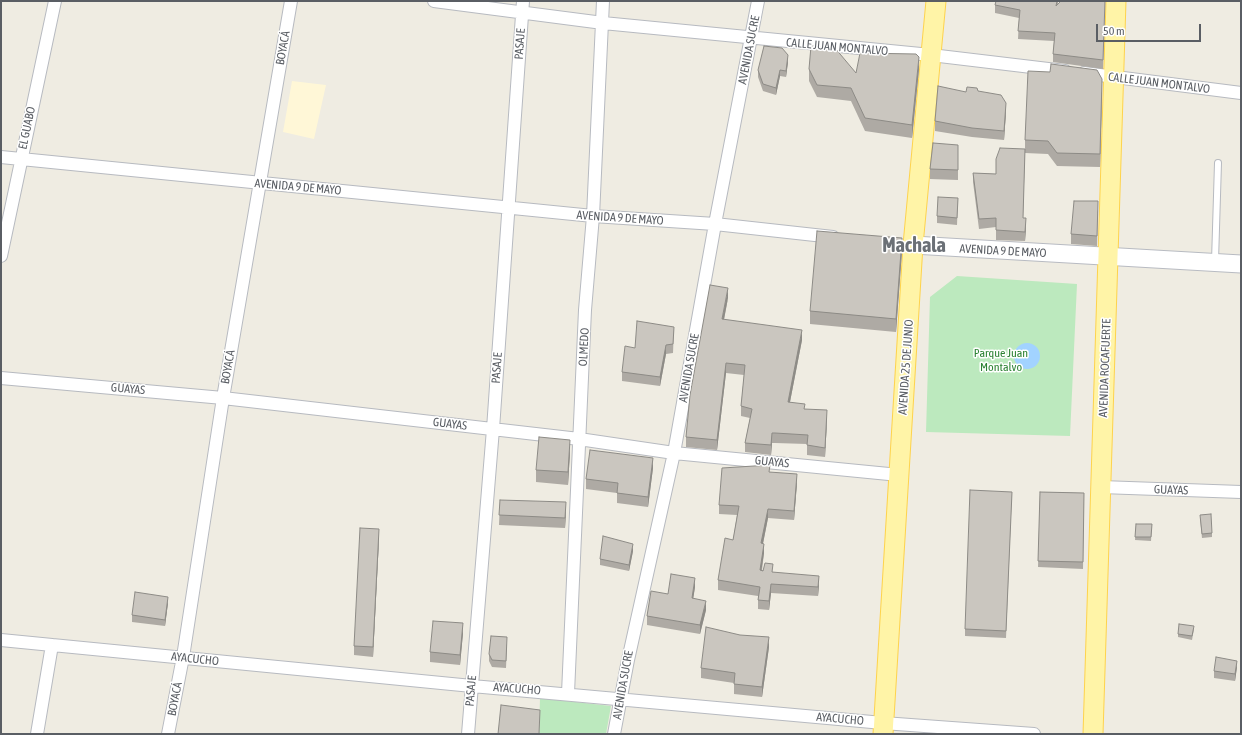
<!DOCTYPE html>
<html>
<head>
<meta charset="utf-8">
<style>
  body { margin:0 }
  #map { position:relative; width:1242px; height:735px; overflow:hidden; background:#efece2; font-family:"Asap Condensed",sans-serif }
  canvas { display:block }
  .frame { position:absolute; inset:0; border:2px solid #5a5e64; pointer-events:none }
  .scale { position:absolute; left:1096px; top:24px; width:105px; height:18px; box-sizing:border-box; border:2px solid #5a5e64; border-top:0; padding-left:5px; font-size:12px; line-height:14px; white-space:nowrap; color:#5a5e64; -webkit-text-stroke:3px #fff; paint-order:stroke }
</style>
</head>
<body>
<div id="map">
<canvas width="1242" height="735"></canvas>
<div class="frame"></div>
<div class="scale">50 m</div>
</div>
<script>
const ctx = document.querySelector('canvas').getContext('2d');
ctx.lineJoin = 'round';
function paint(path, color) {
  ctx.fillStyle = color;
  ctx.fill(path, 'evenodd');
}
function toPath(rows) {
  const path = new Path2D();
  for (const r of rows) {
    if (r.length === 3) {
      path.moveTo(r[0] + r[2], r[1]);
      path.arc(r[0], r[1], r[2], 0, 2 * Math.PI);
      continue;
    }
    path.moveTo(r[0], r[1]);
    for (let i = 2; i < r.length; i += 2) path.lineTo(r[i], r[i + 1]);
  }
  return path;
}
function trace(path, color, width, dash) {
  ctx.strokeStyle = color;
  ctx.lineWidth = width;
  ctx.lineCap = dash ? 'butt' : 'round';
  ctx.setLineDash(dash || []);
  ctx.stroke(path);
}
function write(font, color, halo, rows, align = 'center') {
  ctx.font = font + ' "Asap Condensed",sans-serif';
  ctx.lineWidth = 3;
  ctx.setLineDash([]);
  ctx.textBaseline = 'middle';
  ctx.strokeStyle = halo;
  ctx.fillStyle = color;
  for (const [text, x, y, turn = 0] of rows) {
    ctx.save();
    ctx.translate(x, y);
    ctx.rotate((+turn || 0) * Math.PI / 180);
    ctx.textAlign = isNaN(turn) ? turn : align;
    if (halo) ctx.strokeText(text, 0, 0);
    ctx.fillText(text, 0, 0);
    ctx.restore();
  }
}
paint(toPath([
  [292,81,326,85,314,139,283,132]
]), '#fff7d7');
paint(toPath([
  [957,276,1077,284,1070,436,926,432,930,297],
  [540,698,611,706,606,734,539,734]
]), '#bce9be');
paint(toPath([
  [1027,356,13]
]), '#a2d3ff');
const lane = toPath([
  [1215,261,1218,163]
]);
const street = toPath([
  [434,1,603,23,931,55,1065,71],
  [1084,73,1241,93],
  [1,157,593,216,715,224,833,237],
  [1,256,55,1],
  [1,378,223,398,579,439,674,453,899,475],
  [1101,487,1241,492],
  [1,640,472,686,883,723,1034,734],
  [568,693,585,310,593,216,603,1],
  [37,734,52,645],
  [168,734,183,657,223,398,291,1],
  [468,734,493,429,523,1],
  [614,734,628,660,674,453,715,224,758,1]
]);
const secondary = toPath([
  [913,245,1241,264]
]);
const primary = toPath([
  [883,734,913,245,936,1],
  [1093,734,1116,1]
]);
trace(lane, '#b7bac0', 8);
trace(street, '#b7bac0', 14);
trace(secondary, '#b8bbc2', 19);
trace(primary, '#fed34c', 21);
trace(lane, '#fff', 6);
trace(street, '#fff', 12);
trace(secondary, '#fff', 17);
trace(primary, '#fff4a7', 19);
paint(toPath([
  [1058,1,1058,5,1105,1,1103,69,1053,62,1053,54,1054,41,1018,39,1019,18,995,13,995,5],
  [788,62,786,77,780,76,776,95,763,91,758,77,758,70],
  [809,69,856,73,919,69,912,138,865,131,851,101,817,97,809,81],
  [978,91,1006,112,1004,140,972,137,935,131,935,121,966,92],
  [1102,92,1100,167,1057,166,1048,154,1025,153,1023,218,1026,228,1025,241,996,240,996,227,979,229,973,182,973,173,996,174,1025,149,1025,140],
  [958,145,958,180,930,179,930,169],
  [958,198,957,225,937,223,937,216],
  [1098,210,1097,246,1071,244,1071,234],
  [902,251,896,332,810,324,810,311],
  [728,298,724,320,802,340,790,402,805,409,827,420,825,457,807,455,807,444,775,443,772,443,771,455,745,452,745,443,750,418,741,416,741,406,744,375,726,373,717,450,686,447,686,437],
  [674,327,673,353,666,354,660,386,622,381,622,372,635,348],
  [570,452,568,485,536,482,536,470],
  [653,468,648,507,617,503,617,493,586,489,586,479],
  [770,472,797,483,794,520,768,518,763,544,764,553,762,570,773,572,819,585,818,596,771,593,769,610,758,609,758,596,718,590,718,580,733,540,737,515,719,514,719,505],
  [1012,492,1006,638,965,636,965,629],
  [1040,492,1084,493,1083,569,1038,567],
  [500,500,566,512,565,528,499,525],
  [1200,518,1212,533,1212,537,1202,538],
  [1136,524,1152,524,1151,541,1135,540],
  [379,539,373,657,354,655,354,646],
  [633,551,629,571,600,565,600,559],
  [695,587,693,598,706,610,700,634,647,625,647,616,668,594],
  [168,603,165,626,132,622,132,615],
  [1194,629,1192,640,1178,637,1178,634],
  [463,633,460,665,430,662,430,652],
  [507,644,506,668,492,667,489,661,489,654],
  [769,647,762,697,734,694,734,683,701,678,701,668],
  [1237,667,1235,681,1214,678,1214,671]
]), '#aeaaa4');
paint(toPath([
  [788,55,788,62,786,77,786,71],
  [919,57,919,69,912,138,912,125],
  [780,70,780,76,776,95,776,88],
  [1102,79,1102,92,1100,167,1100,154],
  [1006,103,1006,112,1004,140,1004,131],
  [1026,218,1026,228,1025,241,1025,232],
  [902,238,902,251,896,332,896,319],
  [728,288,728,298,722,329,722,319],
  [802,330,802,340,788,412,788,402],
  [666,345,666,354,660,386,660,377],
  [726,363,726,373,717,450,717,440],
  [827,410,827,420,825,457,825,448],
  [772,433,772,443,771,455,771,445],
  [570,440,570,452,568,485,568,472],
  [653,458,653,468,648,507,648,497],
  [797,474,797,483,794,520,794,511],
  [566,502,566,512,565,528,565,518],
  [768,509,768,518,761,553,761,543],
  [379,529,379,539,373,657,373,647],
  [633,544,633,551,629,571,629,565],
  [764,544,764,553,760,579,760,570],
  [819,576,819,585,818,596,818,587],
  [695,578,695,587,692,607,692,598],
  [771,584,771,593,769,610,769,601],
  [168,597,168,603,165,626,165,620],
  [706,601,706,610,700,634,700,625],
  [463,623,463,633,460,665,460,655],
  [769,637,769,647,762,697,762,687],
  [1237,661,1237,667,1235,681,1235,674]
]), '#8d8b86');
const building = toPath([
  [996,1,1057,1,1056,6,1061,1,1105,1,1103,60,1053,54,1055,33,1018,31,1020,10,995,5,996,1],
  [764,46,782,48,788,55,786,71,780,70,776,88,763,84,758,70,764,46],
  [811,46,835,48,856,73,860,53,916,54,919,57,912,125,865,118,851,88,817,85,809,69,811,46],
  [1051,64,1097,70,1102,79,1100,154,1057,153,1048,141,1025,140,1028,71,1050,72,1051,64],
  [938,86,966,92,967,87,977,88,978,91,1001,95,1006,103,1004,131,972,128,935,121,938,86],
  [933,143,958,145,958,170,930,169,933,143],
  [1000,148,1025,149,1023,218,1026,218,1025,232,996,230,996,218,979,219,973,173,996,174,996,159,1000,148],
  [938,197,958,198,957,218,937,216,938,197],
  [1074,201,1098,201,1097,236,1071,234,1074,201],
  [817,231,902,238,896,319,810,311,817,231],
  [710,285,728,288,722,319,802,330,788,402,805,404,804,409,827,410,825,448,807,445,808,435,775,433,772,433,771,445,745,443,752,409,741,406,745,365,726,363,717,440,686,437,690,395,710,285],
  [637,321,674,327,673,344,666,345,660,377,622,372,625,346,635,348,637,321],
  [539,437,570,440,568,472,536,470,539,437],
  [590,450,653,458,648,497,617,493,618,483,586,479,590,450],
  [770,465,769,472,797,474,794,511,768,509,761,543,764,544,760,570,763,571,765,563,773,564,772,572,819,576,818,587,771,584,769,601,758,600,760,587,718,580,725,538,733,540,739,506,719,505,722,468,770,465],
  [970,490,1012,492,1006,631,965,629,970,490],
  [1040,492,1084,493,1083,562,1038,561,1040,492],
  [500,500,566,502,565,518,499,515,500,500],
  [1211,514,1212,533,1202,534,1200,515,1211,514],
  [1136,524,1152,524,1151,537,1135,537,1136,524],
  [360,528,379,529,373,647,354,646,360,528],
  [603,536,633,544,629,565,600,559,603,536],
  [671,574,695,578,692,598,706,601,700,625,647,616,651,591,668,594,671,574],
  [135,592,168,597,165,620,132,615,135,592],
  [433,621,463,623,460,655,430,652,433,621],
  [1179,624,1194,626,1192,636,1178,634,1179,624],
  [706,627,740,635,769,637,762,687,734,684,735,673,701,668,706,627],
  [491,636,507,637,506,661,492,660,489,654,491,636],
  [1216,657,1237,661,1235,674,1214,671,1216,657],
  [501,705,540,710,539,734,498,734,501,705]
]);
paint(building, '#cac6bf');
trace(building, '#8d8b86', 1);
write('12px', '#5a5e64', '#fff', [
  ["PASAJE",520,44,-86],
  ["CALLE JUAN MONTALVO",837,47,5],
  ["BOYACÁ",283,48,-80],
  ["AVENIDA SUCRE",749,50,-79],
  ["CALLE JUAN MONTALVO",1159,83,7],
  ["EL GUABO",27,128,-78],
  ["AVENIDA 9 DE MAYO",298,187,5],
  ["AVENIDA 9 DE MAYO",620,218,4],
  ["AVENIDA 9 DE MAYO",1003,251,3],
  ["OLMEDO",584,347,-87],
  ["BOYACÁ",228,367,-80],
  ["AVENIDA 25 DE JUNIO",906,367,-86],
  ["PASAJE",497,368,-86],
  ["AVENIDA SUCRE",689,368,-80],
  ["AVENIDA ROCAFUERTE",1105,368,-88],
  ["GUAYAS",128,389,5],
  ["GUAYAS",450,424,7],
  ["GUAYAS",772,462,6],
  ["GUAYAS",1171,490,2],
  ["AYACUCHO",195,659,6],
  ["AVENIDA SUCRE",623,685,-80],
  ["AYACUCHO",517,689,4],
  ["PASAJE",471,691,-85],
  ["BOYACÁ",175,699,-79],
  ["AYACUCHO",840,719,5]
]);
write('12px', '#2c8233', '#fff', [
  ["Parque Juan",1001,353],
  ["Montalvo",1001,367]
]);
write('bold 20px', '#6b7076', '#fff', [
  ["Machala",914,246]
]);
</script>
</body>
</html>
